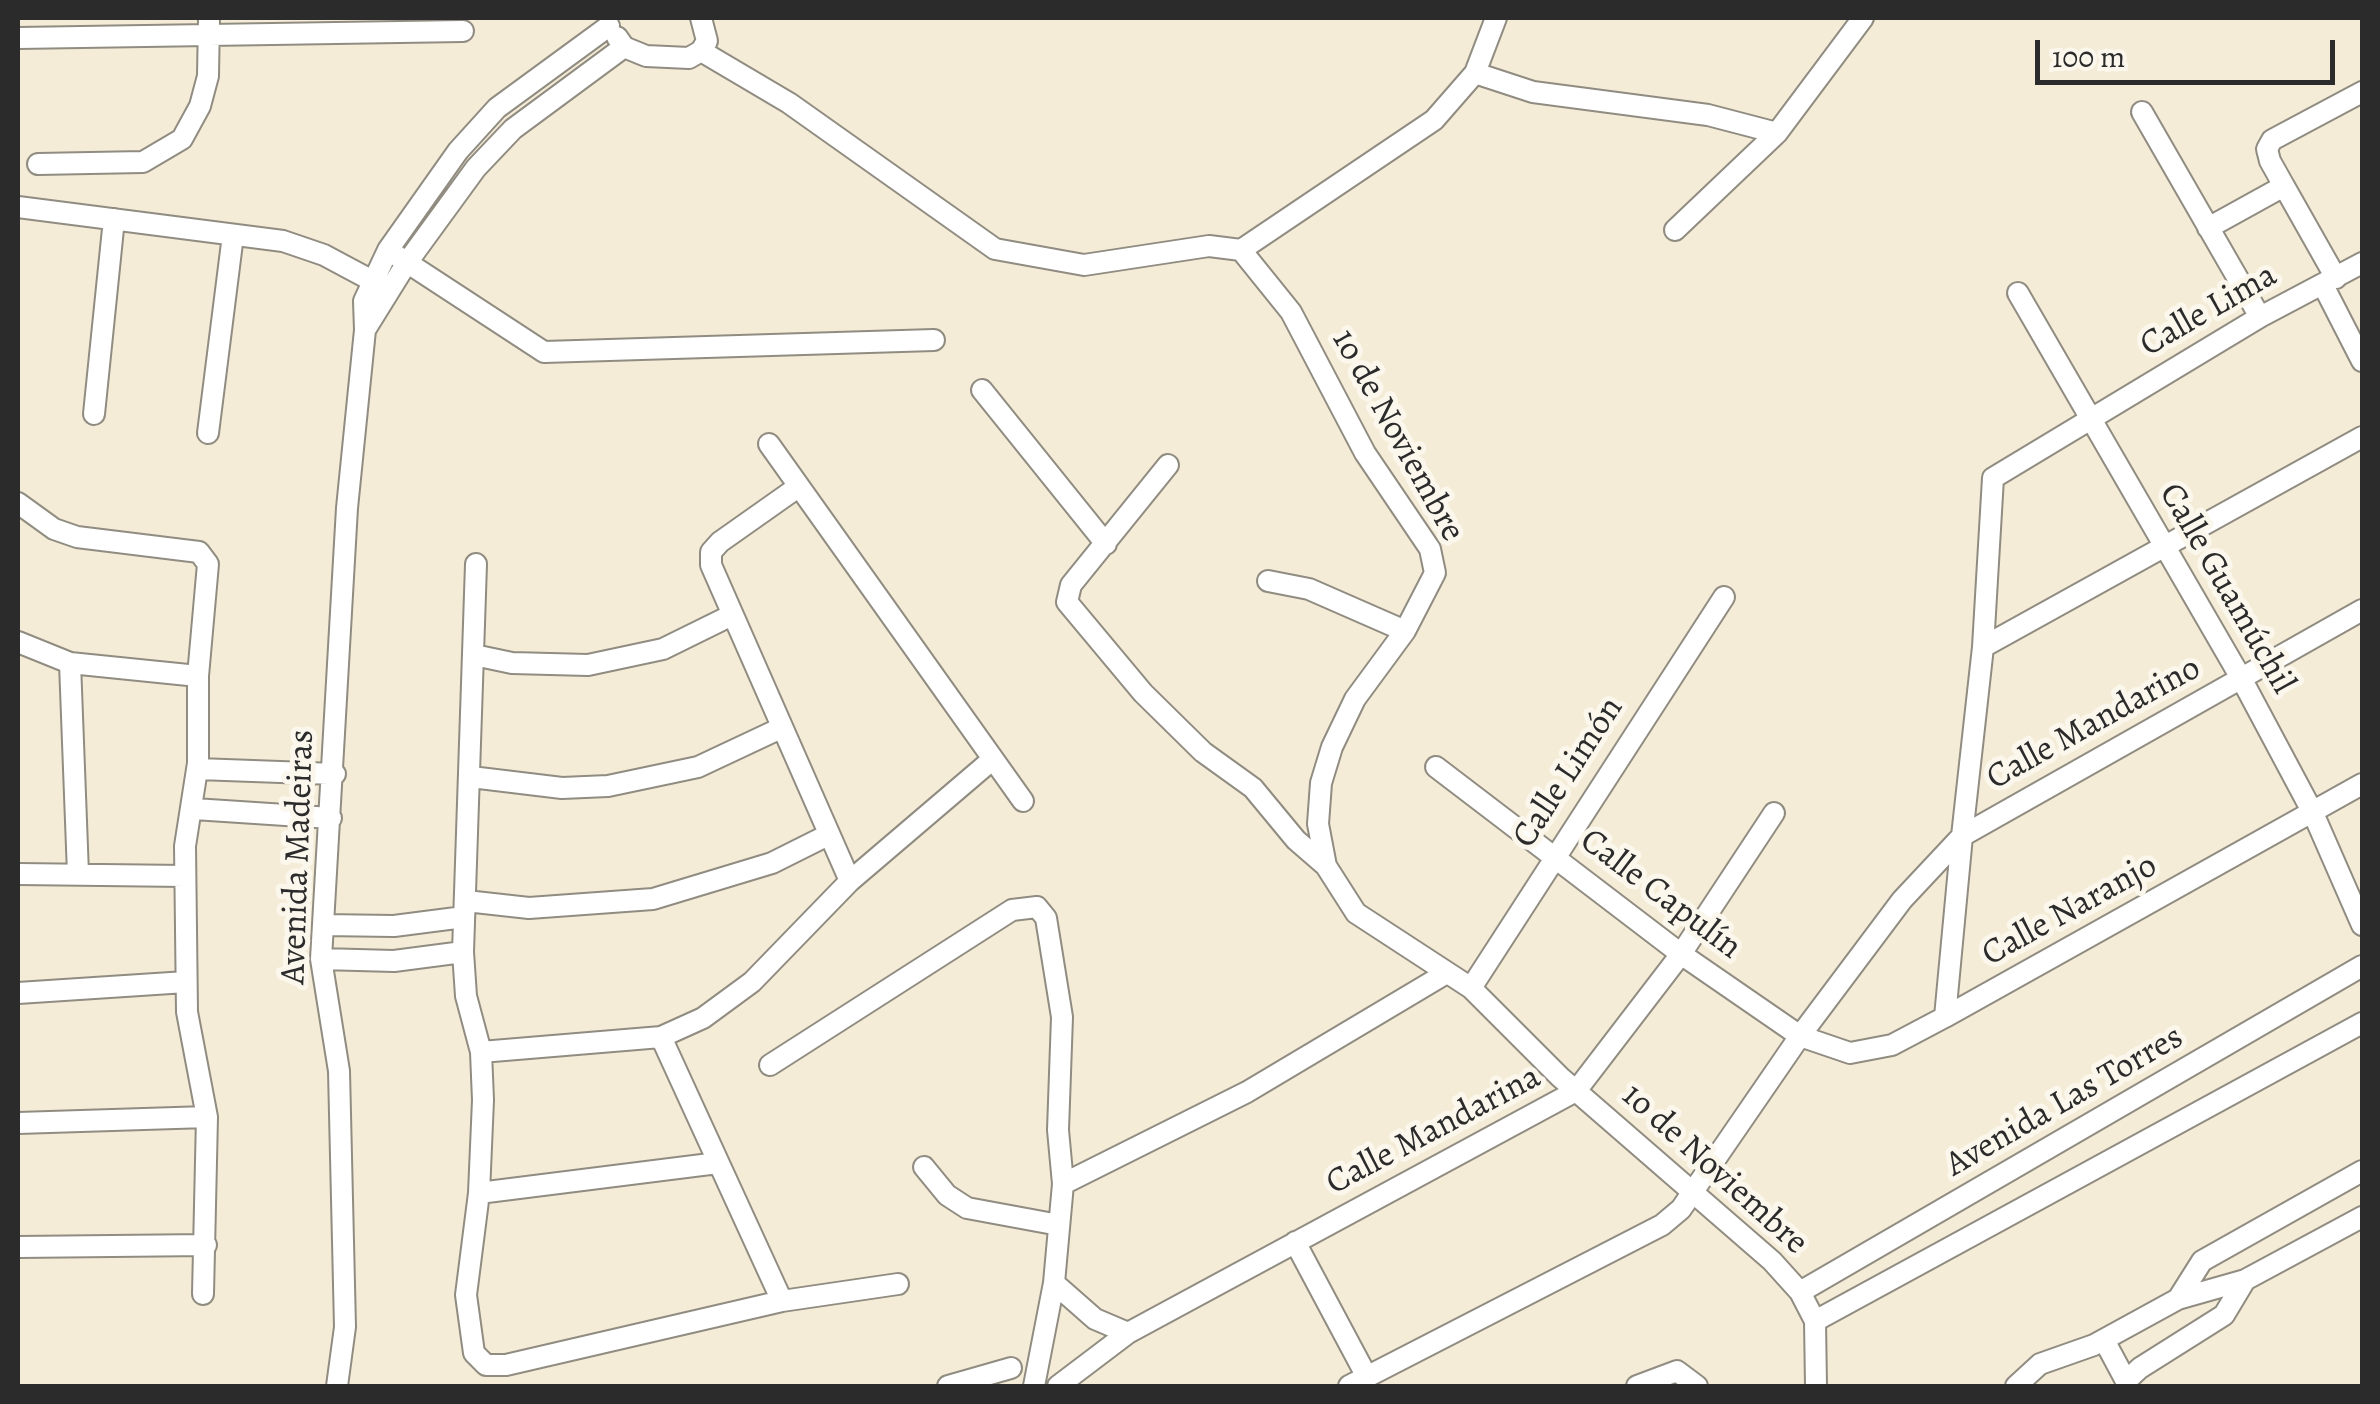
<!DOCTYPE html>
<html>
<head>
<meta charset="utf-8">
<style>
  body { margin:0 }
  #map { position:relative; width:2380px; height:1404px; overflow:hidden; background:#f5ecd7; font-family:Alegreya,serif }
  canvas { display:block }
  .frame { position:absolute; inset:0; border:20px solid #2b2b2b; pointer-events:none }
  .scale { position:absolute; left:2035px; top:40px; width:300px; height:45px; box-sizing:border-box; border:5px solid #2b2b2b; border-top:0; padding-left:12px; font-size:30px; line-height:35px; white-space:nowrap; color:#2b2b2b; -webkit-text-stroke:8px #fbf7ec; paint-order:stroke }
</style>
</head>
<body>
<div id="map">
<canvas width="2380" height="1404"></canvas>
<div class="frame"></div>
<div class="scale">100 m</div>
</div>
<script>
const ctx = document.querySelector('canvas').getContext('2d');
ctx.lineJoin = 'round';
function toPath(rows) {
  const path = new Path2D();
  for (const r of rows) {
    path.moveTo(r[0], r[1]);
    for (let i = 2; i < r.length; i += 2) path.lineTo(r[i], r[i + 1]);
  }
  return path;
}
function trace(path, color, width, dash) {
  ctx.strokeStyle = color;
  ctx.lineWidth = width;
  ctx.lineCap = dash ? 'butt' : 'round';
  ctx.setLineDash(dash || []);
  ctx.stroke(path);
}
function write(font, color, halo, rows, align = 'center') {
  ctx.font = font + ' Alegreya,serif';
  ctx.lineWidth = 10;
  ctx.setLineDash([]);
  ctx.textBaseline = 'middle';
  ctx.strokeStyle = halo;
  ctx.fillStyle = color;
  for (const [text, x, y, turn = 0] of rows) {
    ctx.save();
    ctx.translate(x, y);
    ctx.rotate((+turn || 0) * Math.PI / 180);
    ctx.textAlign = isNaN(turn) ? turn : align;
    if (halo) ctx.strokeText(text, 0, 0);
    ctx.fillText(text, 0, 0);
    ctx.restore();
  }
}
const minor = toPath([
  [617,37,624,47,646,56,689,58,701,51,707,41,701,18],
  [18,38,463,31],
  [701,51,789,103,995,249,1084,265,1209,246,1241,250,1291,312,1365,453,1430,549,1435,573,1405,631,1355,699,1332,747,1321,783,1318,824,1326,866,1356,913,1471,988,1560,1077,1772,1261,1800,1292,1815,1321,1816,1386],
  [1475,73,1533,92,1708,115,1777,133],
  [2142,112,2260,317],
  [38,164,143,162,182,139,200,106,208,76,209,18],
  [2284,186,2336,278],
  [18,207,283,241,324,255,382,286],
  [2208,228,2284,186,2270,161,2267,149,2272,140,2362,92],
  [1675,230,1777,133,1863,18],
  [388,250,544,352,934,340],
  [1241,250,1434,120,1475,73,1496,18],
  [2323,285,2362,361],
  [2018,293,2241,678,2313,813,2362,925],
  [365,330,406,264,476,168,513,129,624,47],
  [982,390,1106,544],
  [94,414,114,219],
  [208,433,233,235],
  [769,444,1023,801],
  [1168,465,1071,585,1067,602,1143,693,1203,752,1253,788,1296,840,1326,866],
  [798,487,720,542,711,552,711,565,850,881],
  [18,503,54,529,77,537,199,552,208,564,198,676,198,763,185,846,187,1012,207,1117,203,1294],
  [476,564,463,952,466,996,481,1052,483,1100,479,1193,466,1295,474,1353,486,1365,506,1365,782,1301,898,1284],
  [1268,581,1309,589,1405,631],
  [18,642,70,663,198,676],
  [1983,647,2362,437],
  [474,655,512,663,588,665,663,649,732,615],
  [70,663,78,874],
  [1436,767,1681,954,1800,1036,1850,1053,1892,1045,1945,1017,2362,784],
  [198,769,335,774],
  [471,777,562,788,608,786,698,767,781,728],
  [194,809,331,818],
  [18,874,185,876],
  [466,901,529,908,653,899,772,863,828,835],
  [323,925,394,926,464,917],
  [321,959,394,961,463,952],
  [1471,988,1724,597],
  [18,993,186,982],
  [1945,1017,1962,836,2362,610],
  [661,1037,782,1301],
  [481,1052,661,1037,703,1018,752,982,850,881,993,759],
  [770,1065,1012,910,1037,907,1046,918,1062,1017,1058,1130,1063,1184,1054,1283,1034,1386],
  [18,1123,207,1117],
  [924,1167,947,1195,967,1208,1059,1225],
  [1063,1184,1247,1092,1445,974],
  [479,1193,718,1163],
  [1295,1242,1367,1377],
  [18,1247,206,1245],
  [1054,1283,1095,1319,1128,1333],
  [1800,1292,2362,966],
  [2178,1299,2245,1280],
  [1815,1321,2362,1023],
  [2104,1340,2126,1381],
  [337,1386,345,1327,339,1071,321,959,347,508,365,330,364,301,388,250,458,151,497,108,609,26],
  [948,1386,1011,1368],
  [1058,1386,1128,1333,1576,1091,1681,954,1774,813],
  [1349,1386,1662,1225,1681,1209,1800,1036,1902,900,1962,836,1983,647,1993,478,2260,317,2362,263],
  [1637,1386,1677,1371,1697,1386],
  [2016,1386,2040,1364,2094,1345,2178,1299,2202,1261,2362,1171],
  [2127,1386,2126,1381,2140,1368,2224,1315,2245,1280,2362,1217]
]);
trace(minor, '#908c81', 24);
trace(minor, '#fff', 20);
write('35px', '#2b2b2b', '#fbf7ec', [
  ["Calle Lima",2209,311,-30],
  ["1o de Noviembre",1397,436,61],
  ["Calle Guamúchil",2226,589,60],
  ["Calle Mandarino",2094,724,-29],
  ["Calle Limón",1569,773,-57],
  ["Avenida Madeiras",299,857,-88],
  ["Calle Capulín",1660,895,37],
  ["Calle Naranjo",2070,911,-29],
  ["Avenida Las Torres",2065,1102,-30],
  ["Calle Mandarina",1434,1131,-28],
  ["1o de Noviembre",1714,1170,42]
]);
</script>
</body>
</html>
